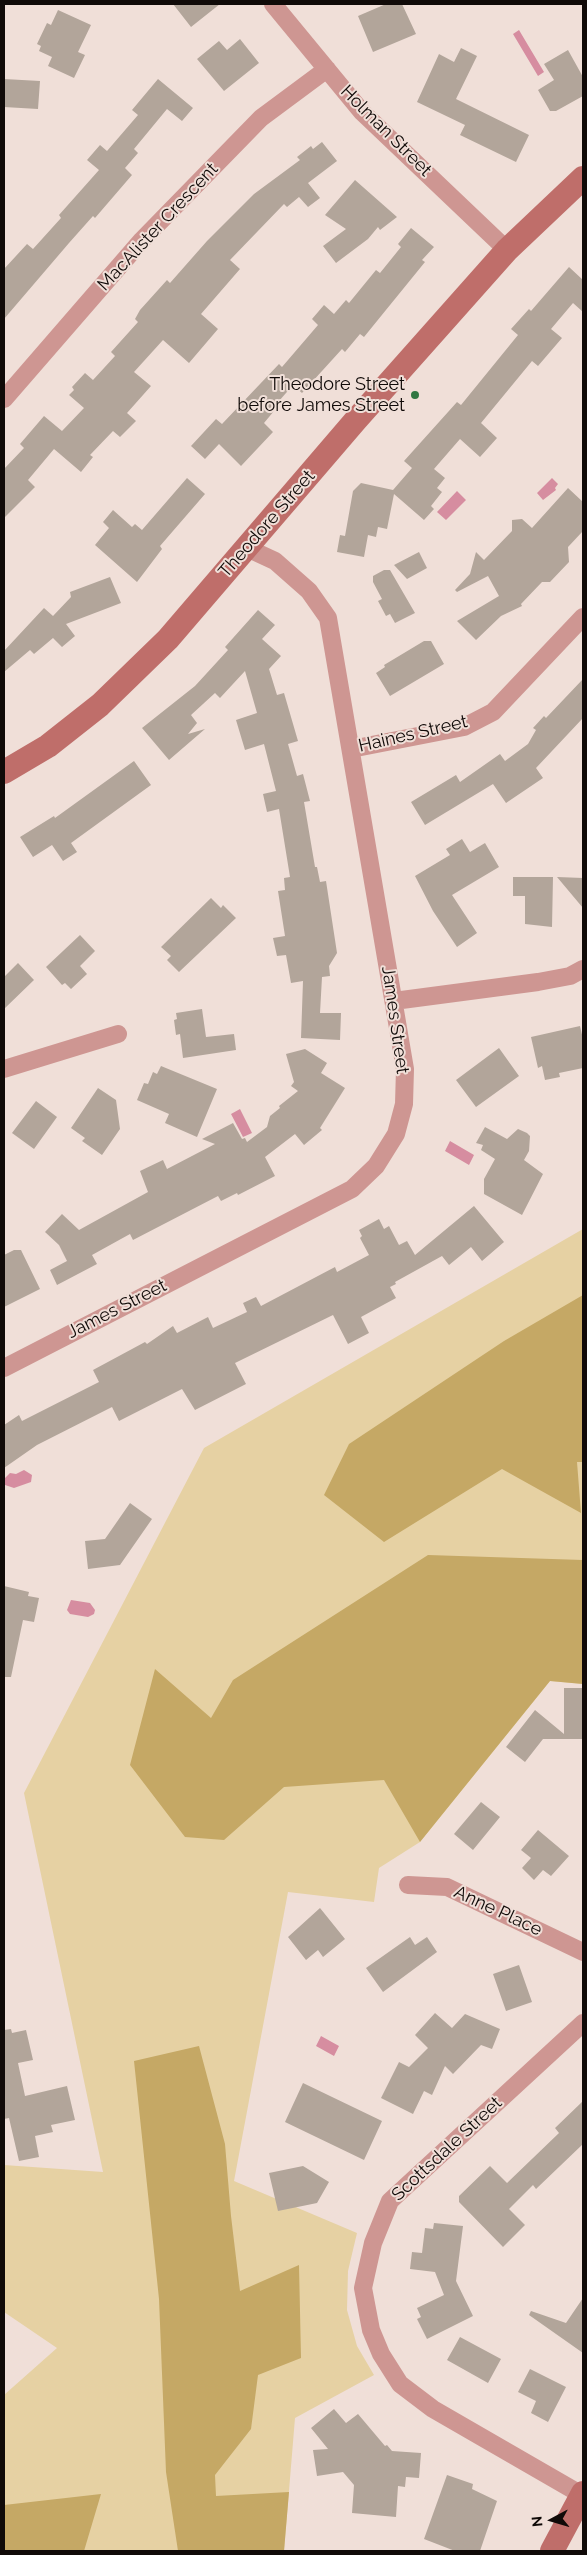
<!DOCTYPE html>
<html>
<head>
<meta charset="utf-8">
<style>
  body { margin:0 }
  #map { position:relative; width:587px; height:2555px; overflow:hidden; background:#f0dfd8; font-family:Raleway,sans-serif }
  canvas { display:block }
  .frame { position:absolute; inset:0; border:5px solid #100a08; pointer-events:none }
  .north { position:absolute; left:527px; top:2495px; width:50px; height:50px; -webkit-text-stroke:4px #f0dfd8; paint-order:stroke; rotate:264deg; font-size:14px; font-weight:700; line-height:20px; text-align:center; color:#100a08 }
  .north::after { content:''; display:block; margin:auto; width:18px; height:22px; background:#100a08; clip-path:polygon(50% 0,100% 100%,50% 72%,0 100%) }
</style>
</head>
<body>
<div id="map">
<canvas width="587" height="2555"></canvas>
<div class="frame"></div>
<div class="north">N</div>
</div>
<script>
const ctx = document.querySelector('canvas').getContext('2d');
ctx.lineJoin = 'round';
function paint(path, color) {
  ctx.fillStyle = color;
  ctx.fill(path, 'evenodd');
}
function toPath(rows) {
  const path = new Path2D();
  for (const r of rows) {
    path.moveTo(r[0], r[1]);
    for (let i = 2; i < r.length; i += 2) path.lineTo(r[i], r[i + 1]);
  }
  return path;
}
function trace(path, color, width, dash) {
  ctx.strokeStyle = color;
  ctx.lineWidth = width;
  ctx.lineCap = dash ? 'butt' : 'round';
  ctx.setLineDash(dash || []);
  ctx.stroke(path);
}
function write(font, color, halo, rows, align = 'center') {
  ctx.font = font + ' Raleway,sans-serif';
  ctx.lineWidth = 4;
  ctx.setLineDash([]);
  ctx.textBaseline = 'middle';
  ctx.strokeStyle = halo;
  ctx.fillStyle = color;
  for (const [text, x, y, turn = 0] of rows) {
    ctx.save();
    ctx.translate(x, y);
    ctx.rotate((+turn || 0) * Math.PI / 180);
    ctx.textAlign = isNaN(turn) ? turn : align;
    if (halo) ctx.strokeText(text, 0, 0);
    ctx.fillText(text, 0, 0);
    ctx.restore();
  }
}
paint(toPath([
  [583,1229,583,1684,550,1681,420,1842,379,1868,374,1902,288,1892,234,2181,357,2233,348,2271,347,2310,357,2346,374,2375,295,2418,284,2551,4,2551,4,2395,57,2348,4,2312,4,2165,103,2172,24,1793,204,1448]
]), '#e6d1a3');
paint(toPath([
  [583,1295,583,1462,577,1462,581,1513,502,1469,384,1542,324,1495,349,1444,504,1341],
  [428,1555,583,1560,583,1684,550,1681,420,1842,384,1780,284,1787,224,1840,185,1837,130,1765,155,1669,211,1718,233,1680],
  [199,2046,225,2144,231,2216,240,2291,299,2265,301,2358,258,2375,251,2429,215,2475,216,2496,289,2492,284,2551,178,2551,166,2472,159,2299,134,2061],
  [101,2494,84,2551,4,2551,4,2505]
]), '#c5a865');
paint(toPath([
  [519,30,544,72,538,76,513,34],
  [552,478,558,484,555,488,556,490,543,500,537,493],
  [457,491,466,500,446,520,437,512],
  [240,1109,252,1133,243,1137,231,1114],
  [450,1141,474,1155,469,1165,445,1151],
  [24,1470,32,1475,31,1482,14,1488,5,1485,5,1478,10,1473,16,1474],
  [71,1600,90,1603,95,1610,94,1614,88,1617,70,1614,67,1610],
  [321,2036,339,2046,334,2056,316,2046]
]), '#d68da0');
paint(toPath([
  [173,4,220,4,191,27],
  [386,4,402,4,416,34,373,52,358,16],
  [58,10,91,25,78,52,85,55,74,78,48,66,52,57,39,51,41,46,37,44,47,23,51,25],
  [240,39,259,63,224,91,197,59,219,41,227,50],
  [461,48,477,56,456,99,529,135,516,162,460,135,465,125,417,102,439,54,454,62],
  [568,50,583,77,583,96,556,111,550,111,538,90,554,80,544,64],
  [4,79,40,81,38,109,4,107],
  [158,79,193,108,182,121,167,109,134,149,138,153,125,168,132,175,95,218,93,216,69,243,4,319,4,269,27,244,33,249,61,218,59,215,99,170,87,160,100,145,107,151,138,115,132,110],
  [322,142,337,161,308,183,320,198,308,207,299,197,287,207,284,204,230,260,240,269,201,314,218,329,189,363,163,340,134,372,151,386,127,413,136,421,120,437,113,431,90,455,93,457,81,472,54,449,28,480,35,487,4,518,4,469,24,448,20,444,44,416,62,431,84,408,69,395,74,390,72,387,85,373,93,380,115,356,111,352,138,322,135,319,140,310,167,280,170,283,207,241,254,194,300,160,297,157,311,146,313,149],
  [355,180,397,217,380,230,378,227,368,239,336,263,323,246,346,229,325,215],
  [411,228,434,247,422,260,425,262,364,337,360,334,345,352,342,349,302,393,293,385,272,409,274,411,264,423,273,432,241,466,219,444,205,459,191,446,216,419,222,424,279,364,282,367,318,325,312,319,324,305,334,314,346,300,349,303,376,270,380,273,401,247,398,244],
  [569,267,583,280,583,312,573,303,551,329,562,338,538,366,532,361,481,423,497,438,480,457,460,439,434,469,445,478,437,488,442,492,431,506,434,509,424,520,394,494,387,529,378,527,376,537,368,535,364,557,337,552,340,535,345,536,353,491,361,483,393,490,412,468,404,461,457,402,461,405,518,335,511,329,529,309,531,311],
  [187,478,205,494,160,546,162,549,137,582,95,545,109,528,103,522,113,510,132,527,135,524,142,530],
  [568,488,583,502,583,531,568,547,569,562,550,582,542,582,521,604,522,606,501,616,476,640,457,621,499,596,488,576,457,592,455,590,470,574,476,552,484,560,512,531,512,520,522,519,532,528],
  [419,552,427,568,407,579,394,565],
  [384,570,390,570,415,613,395,623,390,614,386,616,378,601,382,599,373,582,373,576],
  [110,577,121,603,66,624,75,636,62,647,53,638,34,654,30,650,4,672,4,651,44,608,53,616,71,597,70,592],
  [258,610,275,625,262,639,281,656,269,669,277,695,284,693,298,741,288,744,297,776,303,774,310,801,304,802,315,867,317,867,320,882,326,881,337,953,329,966,330,976,322,977,320,1013,341,1013,340,1040,301,1038,303,981,291,983,286,955,277,956,273,938,285,936,278,891,285,890,284,878,290,877,279,809,267,812,263,794,276,791,264,744,245,750,236,720,257,713,245,671,220,698,215,693,191,715,197,723,188,734,205,729,169,760,142,728,195,686,228,650,225,647],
  [424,641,431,641,444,664,390,696,376,673,385,667,384,665],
  [583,679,583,718,536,768,543,778,506,803,493,784,425,825,411,802,456,775,460,782,500,754,505,761,528,744,536,730,533,728,544,716,546,718],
  [134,761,151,785,71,843,77,852,63,861,52,845,33,857,20,837,54,816,55,818],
  [462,839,470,852,485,843,499,867,452,895,477,933,457,947,433,911,415,876,450,855,446,849],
  [513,877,553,877,552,927,525,924,525,896,513,896],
  [557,877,583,878,583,908],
  [211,898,221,908,223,905,236,918,179,972,167,960,171,956,161,947],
  [80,935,95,951,80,966,87,974,71,989,65,983,62,985,46,967],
  [18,963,34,980,4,1009,4,977],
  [202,1009,206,1037,234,1034,236,1050,183,1058,180,1034,176,1035,174,1020,177,1019,176,1013],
  [580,1026,583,1039,583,1068,559,1073,560,1077,545,1080,542,1066,538,1068,531,1037],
  [499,1048,519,1076,476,1107,456,1080],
  [305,1049,327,1063,321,1073,345,1088,320,1128,322,1130,304,1145,295,1134,265,1157,275,1176,238,1195,237,1193,221,1201,218,1196,133,1240,130,1234,92,1255,97,1264,57,1285,50,1270,67,1261,59,1245,45,1232,62,1214,79,1230,148,1192,140,1171,163,1160,167,1169,215,1144,202,1139,233,1123,242,1139,245,1138,247,1142,267,1127,270,1116,280,1108,279,1106,298,1091,291,1086,294,1082,286,1054],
  [161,1066,217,1089,197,1137,165,1123,169,1114,137,1100,144,1083,148,1084,153,1072,157,1074],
  [98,1088,116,1100,120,1129,102,1155,82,1141,85,1138,71,1128],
  [36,1101,57,1117,34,1149,12,1133],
  [485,1127,507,1139,518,1129,527,1133,530,1136,529,1151,524,1160,543,1174,522,1215,484,1194,484,1179,495,1159,481,1150,483,1145,476,1143],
  [474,1206,504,1242,482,1261,471,1247,449,1265,442,1256,395,1282,396,1284,390,1287,396,1298,361,1317,369,1333,348,1344,333,1315,235,1363,246,1384,195,1410,182,1389,119,1421,112,1407,37,1445,4,1468,4,1425,19,1415,22,1421,99,1382,93,1370,145,1342,147,1344,173,1326,177,1333,208,1317,213,1328,247,1312,243,1303,256,1297,261,1306,335,1267,337,1272,369,1255,360,1238,362,1236,359,1230,379,1219,384,1229,389,1226,399,1245,407,1241,415,1255],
  [14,1250,21,1250,40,1289,4,1307,4,1255],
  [130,1503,152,1519,120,1565,88,1569,85,1541,105,1539],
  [4,1586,29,1592,28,1596,39,1598,34,1622,23,1620,11,1677,4,1677],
  [564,1688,583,1688,583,1739,543,1739,525,1762,506,1747,535,1710,564,1734],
  [481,1802,500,1817,473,1850,454,1834],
  [538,1830,569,1856,551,1876,543,1870,534,1880,522,1868,531,1858,521,1850],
  [320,1908,345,1939,323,1957,318,1950,306,1960,288,1937],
  [410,1937,415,1945,427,1937,437,1952,383,1992,366,1968],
  [519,1965,532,2002,506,2011,493,1974],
  [435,2013,452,2028,465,2014,500,2029,492,2049,481,2045,453,2074,445,2066,432,2095,424,2091,413,2114,381,2098,399,2062,409,2067,428,2048,415,2035],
  [11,2029,12,2033,26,2030,33,2060,18,2063,25,2096,67,2086,75,2120,51,2125,53,2132,35,2136,39,2157,19,2161,9,2118,4,2119,4,2030],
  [303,2083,382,2121,364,2160,285,2122],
  [583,2101,583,2144,536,2189,533,2185,509,2209,525,2225,503,2247,459,2202,459,2196,490,2166,507,2183,559,2133,555,2128],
  [303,2166,329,2182,317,2203,278,2211,269,2173],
  [434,2223,463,2226,456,2281,473,2316,427,2339,417,2319,421,2317,417,2308,444,2295,435,2272,410,2269,412,2252,422,2253,425,2228,433,2229],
  [583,2298,583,2353,529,2315,531,2311,566,2323],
  [460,2337,501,2359,488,2383,447,2360],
  [530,2369,566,2387,548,2422,531,2413,536,2401,518,2392],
  [334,2409,346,2423,358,2414,385,2446,387,2445,392,2451,421,2453,419,2478,406,2477,405,2487,398,2486,396,2517,352,2513,354,2485,343,2472,317,2476,313,2450,328,2449,311,2428],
  [447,2475,473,2484,472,2489,497,2501,480,2551,455,2551,424,2539]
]), '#b2a59a');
trace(toPath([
  [273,4,362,112,507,250],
  [4,399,142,240,261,118,327,69],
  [351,749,464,727,493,712,583,617],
  [394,1001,538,982,570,976,583,969],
  [4,1069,118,1034],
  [4,1368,352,1189,376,1166,396,1134,404,1104,405,1069,328,618,309,591,275,561,247,548],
  [408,1885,447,1887,583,1952],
  [582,2495,433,2409,400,2384,381,2354,371,2330,363,2288,373,2243,390,2201,583,2023]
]), '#ce9692', 18);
trace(toPath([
  [4,772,48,746,100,705,168,639,355,421,507,250,583,178],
  [552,2551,583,2493]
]), '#bf6e6a', 24);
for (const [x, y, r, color] of [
  [415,395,5,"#317742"]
]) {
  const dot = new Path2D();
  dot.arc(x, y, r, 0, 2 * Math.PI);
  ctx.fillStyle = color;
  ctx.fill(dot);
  trace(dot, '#f0dfd8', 2);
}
write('18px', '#100a08', '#f0dfd8', [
  ["Holman Street",386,131,45],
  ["MacAlister Crescent",158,227,-47],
  ["Theodore Street",267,524,-49],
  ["Haines Street",413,734,-13],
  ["James Street",395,1020,82],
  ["James Street",117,1309,-27],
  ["Anne Place",498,1911,25],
  ["Scottsdale Street",447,2149,-43]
]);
write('18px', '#100a08', '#f0dfd8', [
  ["Theodore Street",405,385],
  ["before James Street",405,406]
], 'right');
</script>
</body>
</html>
